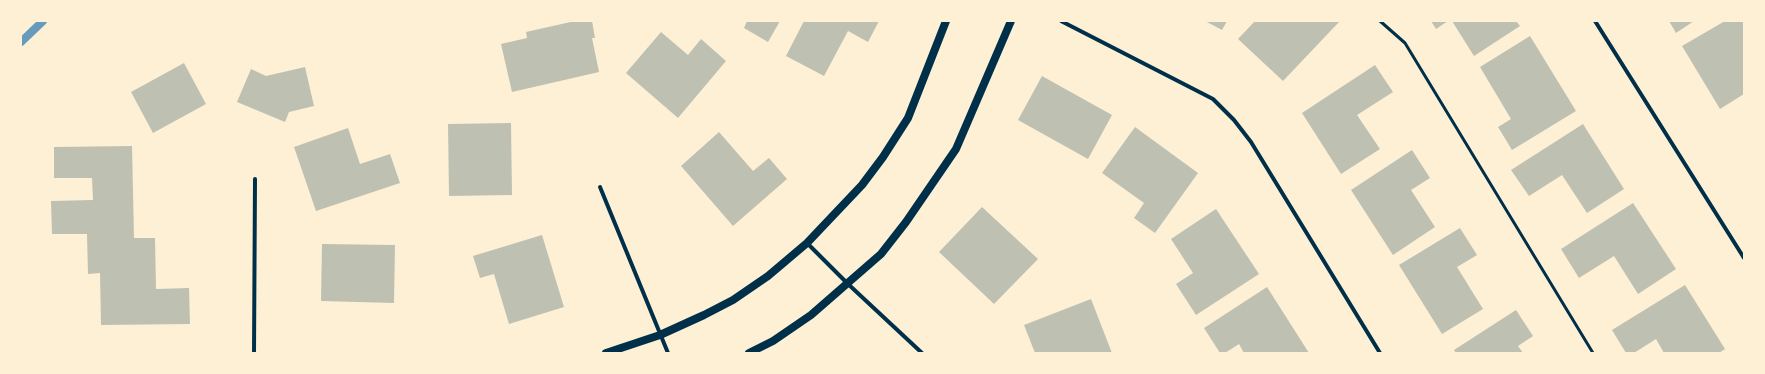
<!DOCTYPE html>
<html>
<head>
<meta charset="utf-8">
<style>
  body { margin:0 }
  #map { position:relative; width:1765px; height:374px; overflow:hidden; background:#fdf0d5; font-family:Signika,sans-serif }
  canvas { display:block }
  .frame { position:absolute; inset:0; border:22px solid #fdf0d5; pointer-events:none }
</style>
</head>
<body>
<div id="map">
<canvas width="1765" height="374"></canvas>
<div class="frame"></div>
</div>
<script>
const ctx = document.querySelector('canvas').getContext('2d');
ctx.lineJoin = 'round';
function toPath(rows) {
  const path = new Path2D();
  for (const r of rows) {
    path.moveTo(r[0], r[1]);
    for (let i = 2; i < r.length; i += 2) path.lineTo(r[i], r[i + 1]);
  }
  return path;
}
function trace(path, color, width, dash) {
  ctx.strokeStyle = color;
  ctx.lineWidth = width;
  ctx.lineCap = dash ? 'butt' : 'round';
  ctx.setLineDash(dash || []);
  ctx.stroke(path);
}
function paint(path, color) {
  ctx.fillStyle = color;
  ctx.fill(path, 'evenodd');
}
trace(toPath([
  [21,42,43,21]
]), '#669bbc', 8);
paint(toPath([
  [575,21,592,21,595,38,592,38,599,72,512,92,501,44,527,38,526,32],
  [747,21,780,21,768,42,744,28],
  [804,21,879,21,868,42,848,31,824,76,786,56],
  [1205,21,1227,21,1222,30],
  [1255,21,1338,21,1339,22,1283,81,1238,39],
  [1431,21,1448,21,1436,29],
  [1452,21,1516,21,1520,26,1474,56],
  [1669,21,1694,21,1676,33],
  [1725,21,1744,21,1744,94,1720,109,1682,46],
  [661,32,688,55,701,39,726,61,678,118,626,73],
  [1530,36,1576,111,1512,150,1498,127,1511,119,1480,67],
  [184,63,206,104,153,133,131,92],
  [1375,65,1393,92,1357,115,1380,149,1341,174,1302,113],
  [305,67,314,106,289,112,285,122,237,102,251,69,266,76],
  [1042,76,1112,115,1088,159,1018,120],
  [511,123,512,195,449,196,448,124],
  [1583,124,1624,189,1587,213,1562,175,1529,196,1511,170],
  [1135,127,1198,173,1155,233,1134,218,1144,203,1102,173],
  [348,128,360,164,390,154,400,183,316,211,294,147],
  [719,132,753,171,769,158,787,179,733,226,681,166],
  [132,146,134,238,155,238,156,289,189,288,190,324,101,325,100,273,88,274,87,234,52,234,51,201,93,200,92,178,54,178,54,147],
  [1412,150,1430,178,1411,190,1435,227,1393,255,1351,190],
  [1633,203,1676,269,1638,294,1614,256,1579,278,1561,249],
  [982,207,1038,259,994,304,939,252],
  [1216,209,1259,274,1196,315,1176,284,1193,273,1171,239],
  [1460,228,1477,255,1457,267,1483,309,1442,334,1399,265],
  [542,235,564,307,509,324,494,274,480,278,473,256],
  [322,244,395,245,394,303,321,301],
  [1685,285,1725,349,1719,353,1664,353,1656,339,1634,353,1626,353,1612,330],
  [1267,287,1309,353,1244,353,1239,344,1225,353,1220,353,1204,328],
  [1091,299,1112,353,1035,353,1024,325],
  [1516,310,1533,336,1518,346,1523,353,1456,353,1454,350]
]), '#bec0b2');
trace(toPath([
  [1380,21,1405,43,1593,353]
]), '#003049', 3);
trace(toPath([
  [1061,21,1213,99,1234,120,1251,142,1380,353],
  [1595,21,1744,258],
  [600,187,668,353],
  [807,243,848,284,922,353],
  [254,353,255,179]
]), '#003049', 4);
trace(toPath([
  [606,353,660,335,704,315,733,300,768,276,807,243,862,185,883,157,908,118,946,21],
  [749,353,773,341,811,315,881,254,906,222,956,149,1011,21]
]), '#003049', 8);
</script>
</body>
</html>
